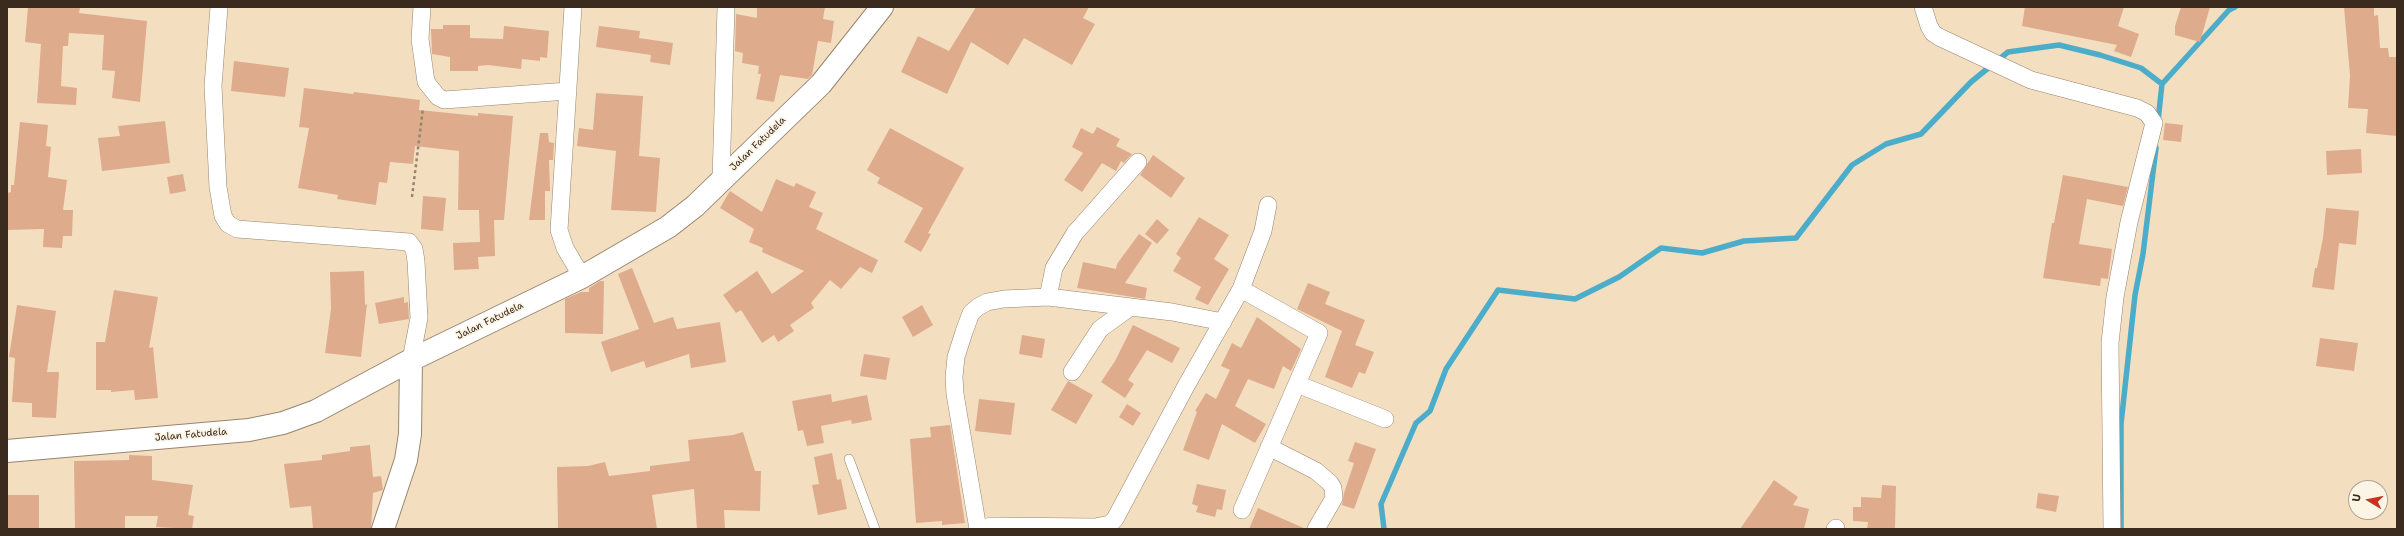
<!DOCTYPE html>
<html>
<head>
<meta charset="utf-8">
<style>
  body { margin:0 }
  #map { position:relative; width:2404px; height:536px; overflow:hidden; background:#f3dfc0; font-family:"Shantell Sans",sans-serif }
  canvas { display:block }
  .frame { position:absolute; inset:0; border:8px solid #3b2a1e; pointer-events:none }
  .north { position:absolute; left:2348px; top:480px; width:40px; height:40px; box-sizing:border-box; background:#fcf5e5; border:1px solid #afa495; border-radius:50%; rotate:280deg; font-size:11px; font-weight:700; line-height:16px; text-align:center; color:#3b2a1e }
  .north::after { content:''; display:block; margin:auto; width:14px; height:18px; background:#c8321e; clip-path:polygon(50% 0,100% 100%,50% 72%,0 100%) }
</style>
</head>
<body>
<div id="map">
<canvas width="2404" height="536"></canvas>
<div class="frame"></div>
<div class="north">U</div>
</div>
<script>
const ctx = document.querySelector('canvas').getContext('2d');
ctx.lineJoin = 'round';
function toPath(rows) {
  const path = new Path2D();
  for (const r of rows) {
    path.moveTo(r[0], r[1]);
    for (let i = 2; i < r.length; i += 2) path.lineTo(r[i], r[i + 1]);
  }
  return path;
}
function trace(path, color, width, dash) {
  ctx.strokeStyle = color;
  ctx.lineWidth = width;
  ctx.lineCap = dash ? 'butt' : 'round';
  ctx.setLineDash(dash || []);
  ctx.stroke(path);
}
function paint(path, color) {
  ctx.fillStyle = color;
  ctx.fill(path, 'evenodd');
}
function write(font, color, halo, rows, align = 'center') {
  ctx.font = font + ' "Shantell Sans",sans-serif';
  ctx.lineWidth = 3.5;
  ctx.setLineDash([]);
  ctx.textBaseline = 'middle';
  ctx.strokeStyle = halo;
  ctx.fillStyle = color;
  for (const [text, x, y, turn = 0] of rows) {
    ctx.save();
    ctx.translate(x, y);
    ctx.rotate((+turn || 0) * Math.PI / 180);
    ctx.textAlign = isNaN(turn) ? turn : align;
    if (halo) ctx.strokeText(text, 0, 0);
    ctx.fillText(text, 0, 0);
    ctx.restore();
  }
}
trace(toPath([
  [2162,84,2229,10,2235,7],
  [1384,529,1381,504,1416,423,1430,411,1446,369,1498,290,1575,299,1619,277,1661,248,1702,253,1744,241,1796,238,1852,165,1886,144,1921,134,1971,82,2008,52,2059,45,2100,55,2141,68,2162,84,2158,121],
  [2121,529,2121,424,2135,295,2143,254,2156,148]
]), '#4cadcb', 5.5);
paint(toPath([
  [28,7,80,8,79,13,147,21,140,102,112,98,115,71,102,70,104,35,69,33,68,46,63,46,61,86,77,88,76,105,37,103,41,44,25,42],
  [757,7,825,7,823,19,834,21,831,43,818,41,812,75,808,79,780,75,774,102,756,99,761,74,758,74,759,66,742,63,743,53,735,51,736,14,757,18],
  [976,7,1089,7,1083,18,1095,24,1072,65,1024,38,1008,65,971,42,947,94,901,72,918,36,949,51],
  [2025,7,2124,7,2118,26,2139,34,2131,57,2114,51,2117,45,2022,26],
  [2181,7,2210,7,2200,42,2175,35,2175,26],
  [2344,7,2374,7,2374,16,2378,15,2380,48,2388,48,2389,57,2397,57,2397,136,2366,133,2368,109,2348,108,2350,75],
  [443,25,470,25,470,38,503,39,504,26,549,31,547,58,540,57,540,61,522,59,521,69,488,65,478,66,478,71,450,71,450,57,432,54,431,29,443,29],
  [599,26,640,31,639,38,673,43,670,65,650,62,651,55,596,47],
  [234,61,289,68,285,97,231,91],
  [304,88,353,94,354,92,420,100,419,110,478,116,478,113,513,116,504,220,494,220,495,256,478,257,479,269,454,270,453,243,480,242,479,210,458,210,459,151,415,146,413,164,390,162,387,183,379,182,376,205,337,199,338,195,298,188,309,128,299,127],
  [596,93,643,96,639,156,660,158,656,212,611,210,616,151,577,146,579,128,593,130],
  [165,121,170,163,102,171,98,138,120,136,118,126],
  [20,122,48,125,46,146,51,147,48,177,67,180,63,210,73,210,72,236,63,236,62,248,43,247,44,229,7,230,7,193,11,192,11,185,14,185],
  [2165,123,2183,125,2181,142,2163,140],
  [1097,127,1120,139,1116,146,1132,154,1124,163,1121,161,1116,171,1102,163,1082,192,1064,180,1083,153,1072,147,1081,128,1093,134],
  [890,128,964,168,928,233,931,234,921,252,904,242,923,208,877,183,880,178,867,170],
  [540,133,548,133,549,142,554,143,553,160,549,160,550,191,545,191,545,220,529,220],
  [2361,149,2362,173,2327,175,2326,151],
  [1153,155,1185,178,1171,198,1140,175],
  [183,174,186,191,170,194,167,177],
  [2063,175,2128,187,2123,206,2087,199,2079,244,2112,249,2108,279,2101,278,2100,286,2043,278,2052,223,2054,223],
  [776,179,794,187,796,183,816,192,809,207,823,213,816,229,878,260,872,273,860,267,841,289,830,280,811,303,814,308,790,325,794,331,778,342,774,335,762,343,741,310,736,313,723,295,757,271,772,294,804,271,762,252,763,248,749,242,754,229,720,208,730,191,762,212],
  [423,196,446,198,443,231,421,229],
  [2326,208,2359,211,2356,245,2339,243,2334,290,2312,287,2315,268,2317,268,2323,238],
  [1199,217,1229,235,1214,259,1229,269,1208,305,1195,299,1201,287,1173,271,1181,258,1176,254],
  [1157,219,1169,230,1157,244,1145,234],
  [1139,234,1152,243,1125,283,1147,288,1145,299,1077,288,1083,262,1116,269,1117,264],
  [632,268,654,323,673,317,677,329,720,322,726,362,691,368,689,354,646,368,644,361,611,372,601,342,639,329,618,274],
  [364,271,365,305,367,304,361,357,325,353,331,309,330,272],
  [600,281,604,281,603,334,565,333,565,299,581,292,589,292,589,288],
  [1308,283,1330,292,1325,304,1365,320,1355,345,1374,352,1365,374,1359,372,1352,388,1325,377,1342,331,1297,309],
  [114,290,158,297,149,348,153,347,158,398,135,400,134,390,111,392,111,390,96,390,96,342,105,342],
  [404,297,404,303,408,302,409,319,379,324,375,303],
  [17,305,56,311,47,372,59,372,56,418,32,417,32,403,12,402,15,358,9,357],
  [922,305,933,325,913,337,902,317],
  [1257,317,1301,349,1291,371,1283,366,1274,389,1248,379,1235,406,1266,424,1255,443,1222,424,1209,460,1183,450,1197,412,1195,411,1206,393,1216,399,1230,370,1221,366,1232,343,1241,348],
  [1133,325,1180,348,1172,363,1147,350,1128,380,1134,384,1125,398,1101,382,1115,361],
  [1022,335,1045,339,1042,358,1019,354],
  [2320,338,2358,343,2354,371,2316,366],
  [864,354,890,358,886,380,860,376],
  [1068,381,1093,395,1076,424,1051,410],
  [831,394,832,402,867,395,872,420,852,424,851,420,821,426,824,443,807,446,803,430,798,431,792,401],
  [979,399,1015,403,1011,435,975,431],
  [1127,404,1141,413,1133,426,1119,417],
  [950,425,965,523,942,525,942,521,916,523,910,439,931,437,930,427],
  [743,432,755,471,761,471,760,511,724,510,725,529,697,529,694,489,652,495,657,529,558,529,557,467,588,466,605,462,609,476,650,471,650,466,690,461,688,440,733,435],
  [1355,442,1376,449,1354,509,1342,505,1344,493,1354,463,1348,461],
  [370,445,373,477,381,476,383,490,373,493,371,529,313,529,311,506,290,508,284,464,322,460,322,455,350,451,350,447],
  [832,453,837,480,841,479,847,509,818,515,812,485,819,484,814,457],
  [129,455,152,456,152,480,193,485,188,515,194,516,192,529,156,527,158,516,125,516,125,529,75,529,74,461,129,460],
  [1774,480,1798,497,1793,505,1809,509,1804,529,1740,529],
  [1197,484,1226,490,1222,510,1217,509,1215,517,1196,512,1198,506,1192,504],
  [1882,485,1896,486,1895,529,1867,529,1868,522,1853,521,1853,507,1861,507,1861,497,1881,498],
  [2038,493,2059,496,2056,512,2036,508],
  [7,495,39,495,39,529,7,529],
  [1258,508,1306,529,1249,529]
]), '#deab8c');
const service = toPath([
  [849,459,875,529]
]);
const minor = toPath([
  [219,7,213,86,218,187,223,216,228,224,237,229,409,242,414,249,416,261,419,318,411,360],
  [422,7,420,39,426,82,438,97,444,100,568,91],
  [573,7,559,230,565,248,582,277],
  [1923,7,1929,26,1933,33,1939,37,2031,80,2137,108,2147,113,2154,123,2129,222,2115,297,2110,343,2112,529],
  [721,180,726,7],
  [1241,289,1319,333,1242,510],
  [1048,297,1054,268,1075,233,1138,162],
  [1072,372,1100,329,1129,308],
  [1297,384,1385,419],
  [1269,447,1316,471,1330,483,1333,488,1334,498,1316,529],
  [978,529,955,394,954,377,956,357,964,332,971,313,978,307,987,302,1004,299,1048,297,1172,312,1223,322],
  [981,529,991,526,1095,527,1110,524,1115,519,1186,386,1241,289,1263,231,1268,205],
  [1835,529,1836,528]
]);
const tertiary = toPath([
  [7,451,249,430,283,423,316,411,411,360,582,277,668,227,695,206,821,84,882,7],
  [383,529,406,460,410,434,411,360]
]);
trace(service, '#97846f', 10);
trace(minor, '#97846f', 18);
trace(tertiary, '#97846f', 24);
trace(toPath([
  [412,197,423,108]
]), '#97846f', 2.5, [3, 3]);
trace(service, '#fff', 9);
trace(minor, '#fff', 17);
trace(tertiary, '#fff', 22);
write('10px', '#3b2a1e', '#fcf5e5', [
  ["Jalan Fatudela",758,144,-44],
  ["Jalan Fatudela",490,321,-26],
  ["Jalan Fatudela",191,435,-5]
]);
</script>
</body>
</html>
